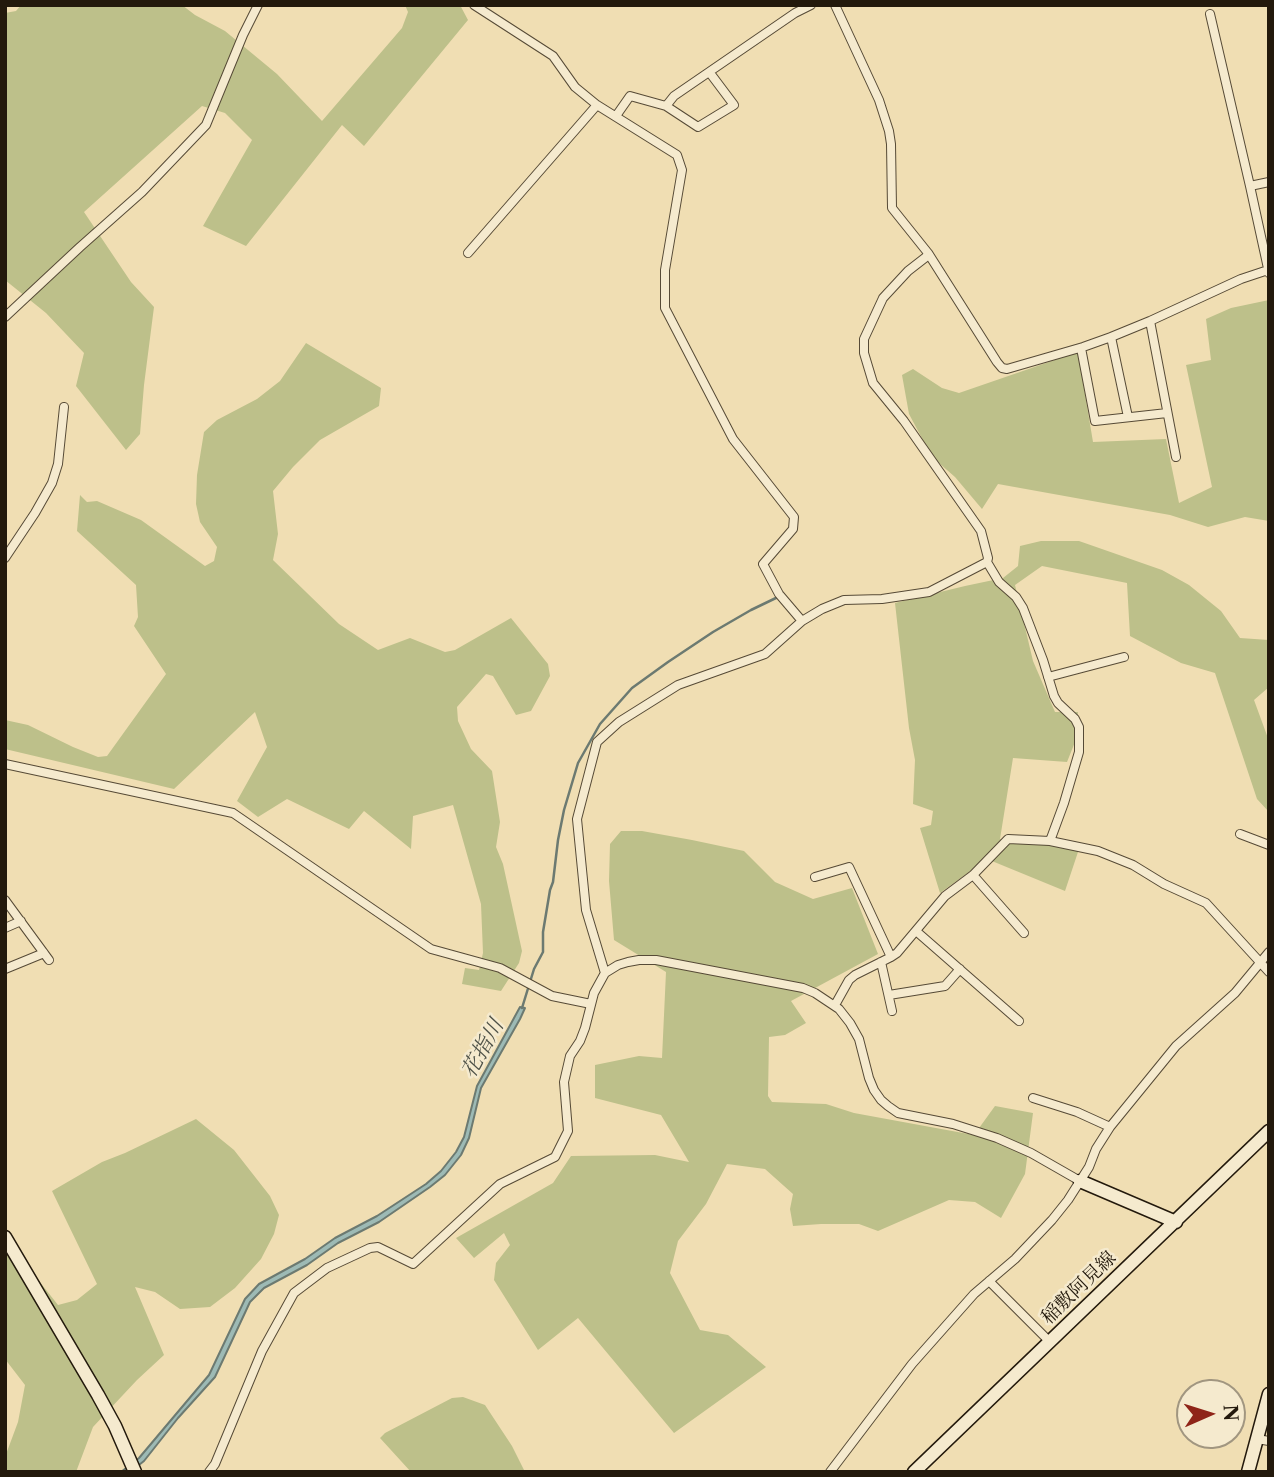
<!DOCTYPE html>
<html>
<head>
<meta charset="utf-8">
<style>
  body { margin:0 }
  #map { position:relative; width:1274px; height:1477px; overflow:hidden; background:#f0deb3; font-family:"Libre Caslon Text",serif }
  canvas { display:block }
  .frame { position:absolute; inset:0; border:7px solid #23190c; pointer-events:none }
  .north { position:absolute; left:1176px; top:1379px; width:70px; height:70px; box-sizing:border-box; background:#f5eace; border:2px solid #a19680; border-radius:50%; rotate:87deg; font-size:19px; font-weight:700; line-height:28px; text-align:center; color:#23190c }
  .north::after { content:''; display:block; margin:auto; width:24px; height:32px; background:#8f2418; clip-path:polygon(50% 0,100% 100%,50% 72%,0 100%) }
</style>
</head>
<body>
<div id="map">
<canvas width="1274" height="1477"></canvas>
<div class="frame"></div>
<div class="north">N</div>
</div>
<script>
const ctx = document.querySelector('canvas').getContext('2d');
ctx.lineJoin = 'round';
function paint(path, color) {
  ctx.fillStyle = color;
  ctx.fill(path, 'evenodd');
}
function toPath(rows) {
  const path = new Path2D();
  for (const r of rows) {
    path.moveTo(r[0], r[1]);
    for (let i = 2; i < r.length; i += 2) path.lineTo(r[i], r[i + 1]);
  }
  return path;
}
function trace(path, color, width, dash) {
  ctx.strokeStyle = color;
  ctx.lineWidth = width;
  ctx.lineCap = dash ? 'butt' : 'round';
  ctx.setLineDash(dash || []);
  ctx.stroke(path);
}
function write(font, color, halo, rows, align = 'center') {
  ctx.font = font + ' "Libre Caslon Text","Noto Serif JP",serif';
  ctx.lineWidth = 5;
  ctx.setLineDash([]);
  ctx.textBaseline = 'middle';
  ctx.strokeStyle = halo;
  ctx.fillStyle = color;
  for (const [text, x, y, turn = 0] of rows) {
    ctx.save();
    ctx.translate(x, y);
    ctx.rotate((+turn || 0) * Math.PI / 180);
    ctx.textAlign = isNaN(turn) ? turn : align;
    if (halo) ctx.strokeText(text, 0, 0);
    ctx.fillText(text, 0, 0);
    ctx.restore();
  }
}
paint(toPath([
  [21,5,182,5,195,15,225,31,277,74,322,121,402,28,408,12,405,5,460,5,468,20,364,146,342,125,246,246,203,226,252,140,225,113,202,106,84,212,131,282,154,307,144,385,140,434,126,450,76,386,84,353,46,313,5,280,5,13,16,11],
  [1269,300,1269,521,1245,517,1208,527,1170,515,998,484,982,509,955,477,932,457,909,414,902,375,913,369,942,388,959,393,1078,352,1093,442,1166,439,1179,503,1212,487,1186,365,1211,360,1206,319,1231,308],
  [306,343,381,388,379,406,320,440,293,467,273,491,278,534,273,560,339,624,378,650,410,638,445,652,455,650,511,618,548,664,550,676,531,711,516,715,493,676,486,674,457,707,458,721,471,749,492,771,500,822,496,847,503,864,522,951,519,963,501,991,462,984,465,968,479,970,483,953,481,904,453,805,413,816,411,849,364,811,349,829,287,799,258,817,237,801,267,747,255,712,174,789,5,749,5,720,28,725,73,747,98,757,107,756,166,674,134,626,138,617,136,585,77,531,80,495,87,502,97,501,141,520,205,566,214,561,217,547,200,522,196,504,197,475,204,432,217,420,257,399,280,381],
  [1041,541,1079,541,1162,570,1189,585,1221,611,1240,638,1269,640,1269,687,1254,700,1269,741,1269,812,1257,799,1215,673,1181,663,1130,636,1127,583,1042,566,1015,585,1033,661,1055,712,1078,712,1075,742,1067,762,1013,758,1000,839,1079,849,1065,891,987,859,940,893,920,828,931,825,933,811,913,804,915,760,909,728,895,603,965,586,1003,578,1018,566,1020,546],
  [621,831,642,831,692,840,744,851,775,882,813,899,852,888,878,954,791,1001,806,1023,785,1035,769,1037,768,1096,772,1102,826,1104,854,1113,974,1135,995,1106,1033,1113,1025,1174,1001,1218,975,1202,949,1200,878,1231,859,1224,821,1224,793,1226,790,1209,793,1194,765,1169,727,1164,706,1204,678,1241,670,1273,700,1330,728,1335,766,1367,674,1433,578,1318,538,1350,494,1280,496,1263,510,1245,504,1233,474,1258,456,1238,553,1183,571,1156,655,1155,689,1162,661,1115,595,1098,595,1065,639,1056,662,1058,666,972,614,940,609,881,610,844],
  [196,1119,234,1150,270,1196,279,1215,274,1234,261,1259,235,1288,210,1307,180,1309,155,1292,135,1287,164,1355,137,1380,93,1427,76,1472,5,1472,5,1457,18,1422,25,1385,5,1359,5,1254,13,1248,58,1305,77,1300,97,1284,52,1191,102,1162,125,1153],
  [463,1397,485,1405,512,1446,525,1472,411,1472,380,1438,385,1433,452,1398]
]), '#bdc08a');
const water = toPath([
  [520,1007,525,1008,520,1019,481,1088,469,1138,461,1155,445,1175,430,1187,379,1222,338,1243,307,1265,264,1288,250,1302,215,1377,178,1418,144,1461,130,1472,121,1472,139,1458,209,1375,245,1299,259,1284,305,1259,335,1238,377,1216,426,1184,441,1171,456,1152,464,1137,477,1086,520,1007]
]);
paint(water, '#9dbab5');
trace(water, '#6c7a71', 2);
trace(toPath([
  [522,1008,534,969,543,952,543,932,550,890,553,882,558,840,564,810,578,763,600,724,632,688,668,662,713,632,751,610,778,597]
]), '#6c7a71', 2.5);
const street = toPath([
  [474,5,553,56,575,87,597,105,677,155,682,170,665,270,665,308,733,439,794,517,793,529,763,564,779,594,802,621],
  [1210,14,1250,186,1269,273],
  [666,106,674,96,795,13,811,5],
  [616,116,630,96,666,106,698,127,734,105,710,73],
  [1250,186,1269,182],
  [468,253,597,105],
  [928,253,997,362,1002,368,1007,369,1083,347,1111,337,1150,321,1241,279,1268,270],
  [5,317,80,247,142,192,206,125,243,35,258,5],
  [1150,321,1176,457],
  [1111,337,1128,417],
  [1081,348,1095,421,1167,413],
  [5,558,35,513,52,483,58,464,64,407],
  [987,562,999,582,1016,597,1023,608,1043,660,1054,696,1058,703,1075,719,1079,727,1079,752,1064,803,1050,841],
  [1048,677,1124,657],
  [5,764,233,813,431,949,500,968,552,996,591,1004],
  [1240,834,1269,845],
  [973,875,1024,933],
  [815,877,849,867,891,957,855,975,849,980,835,1005],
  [5,900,49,960],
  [5,928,21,921],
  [916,931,1019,1021],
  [891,957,897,953,945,896,973,875,1008,839,1050,841,1098,851,1133,865,1164,884,1206,903,1269,972],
  [881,962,892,1011],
  [5,969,44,953],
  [605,973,618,965,628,962,639,960,656,960,803,988,815,993,839,1009,850,1023,859,1039,869,1078,874,1090,881,1100,888,1106,898,1113,953,1124,997,1138,1031,1153,1080,1181],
  [889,995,945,986,960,969],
  [1033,1098,1077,1112,1110,1127],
  [989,1281,1050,1342],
  [1257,1439,1269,1441],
  [209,1472,215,1464,262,1351,294,1293,327,1268,370,1248,378,1247,413,1264,500,1184,555,1157,568,1131,564,1082,570,1056,580,1041,585,1028,594,993,605,973,586,910,577,819,597,742,619,722,678,685,765,654,802,621,822,609,844,600,882,599,929,592,987,562,988,558,981,531,904,421,873,383,864,353,864,339,883,298,908,271,926,257,928,253,892,208,891,144,889,131,879,100,835,5],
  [830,1472,912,1364,974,1294,1015,1259,1052,1220,1068,1200,1089,1167,1096,1149,1110,1127,1176,1046,1235,993,1269,952]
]);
const secondary = toPath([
  [1080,1181,1176,1222],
  [5,1237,98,1395,115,1426,135,1472],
  [914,1472,1269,1131],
  [1248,1472,1269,1394]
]);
trace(street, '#564a36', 10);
trace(secondary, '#23190c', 15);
trace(street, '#f5eace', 8);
trace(secondary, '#f5eace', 12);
write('19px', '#23190c', '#f5eace', [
  ["稲敷阿見線",1079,1288,-44]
]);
write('italic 21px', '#4e5147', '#f5eace', [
  ["花指川",483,1049,-61]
]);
</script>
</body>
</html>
